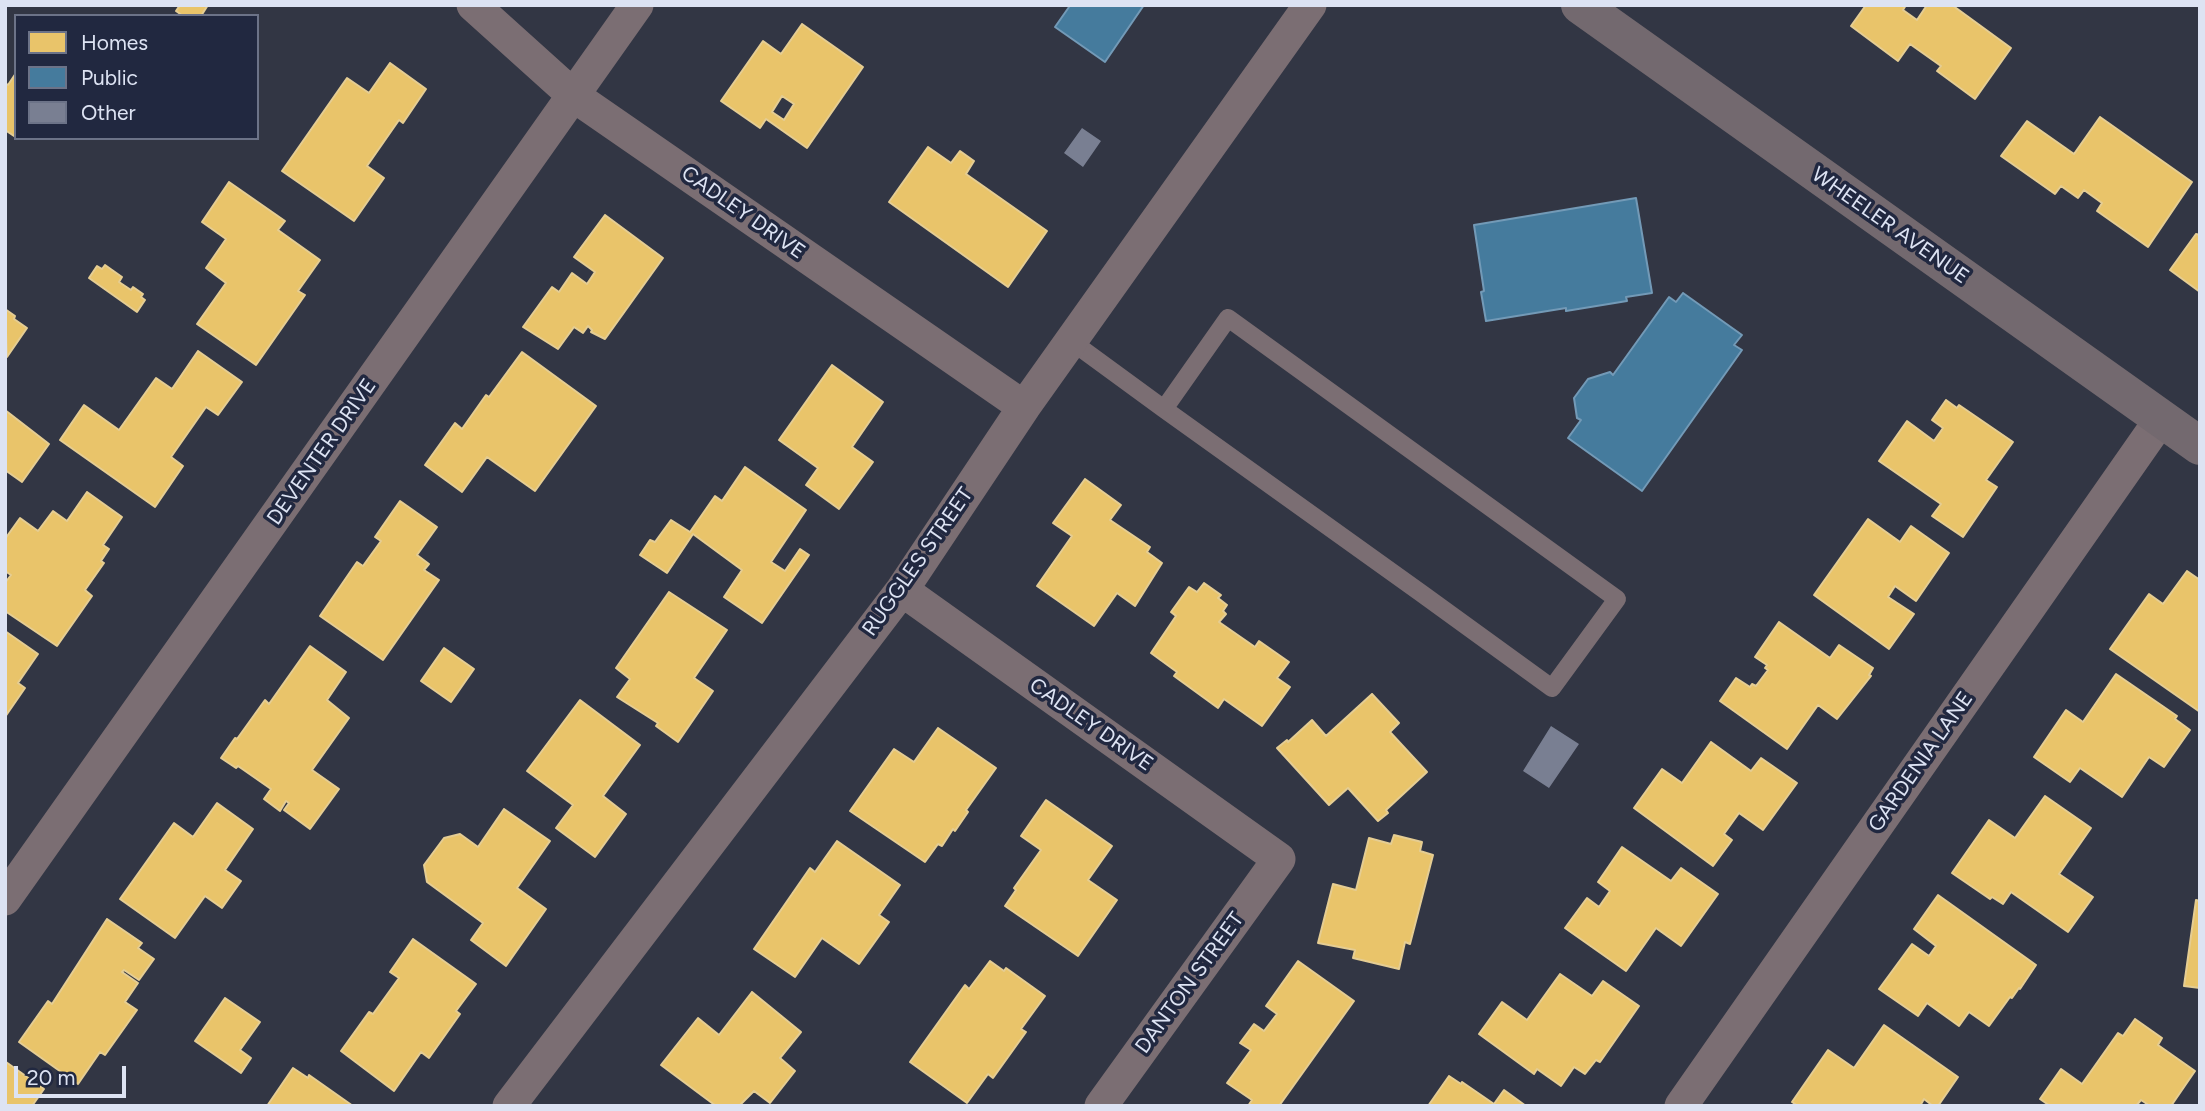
<!DOCTYPE html>
<html>
<head>
<meta charset="utf-8">
<style>
  body { margin:0 }
  #map { position:relative; width:2205px; height:1111px; overflow:hidden; background:#323644; font-family:Figtree,sans-serif }
  canvas { display:block }
  .frame { position:absolute; inset:0; border:7px solid #dde3f3; pointer-events:none }
  .legend { position:absolute; left:14px; top:14px; width:245px; height:126px; box-sizing:border-box; background:#212840; border:2px solid #6c7388; margin:0; padding:9px 12px; list-style:none; font-size:21px; color:#dde3f3 }
  .legend li { display:flex; align-items:center; gap:14px; height:35px }
  .legend b { width:35px; border:2px solid #6c7388 }
  .scale { position:absolute; left:14px; top:1066px; width:112px; height:32px; box-sizing:border-box; border:4px solid #dde3f3; border-top:0; padding-left:9px; font-size:21px; line-height:24px; white-space:nowrap; color:#dde3f3; -webkit-text-stroke:5px #212840; paint-order:stroke }
</style>
</head>
<body>
<div id="map">
<canvas width="2205" height="1111"></canvas>
<div class="frame"></div>
<ul class="legend">
<li><b style="height:19px;background:#e9c46a"></b>Homes</li>
<li><b style="height:19px;background:#457b9d"></b>Public</li>
<li><b style="height:19px;background:#797f92"></b>Other</li>
</ul>
<div class="scale">20 m</div>
</div>
<script>
const ctx = document.querySelector('canvas').getContext('2d');
ctx.lineJoin = 'round';
function paint(path, color) {
  ctx.fillStyle = color;
  ctx.fill(path, 'evenodd');
}
function toPath(rows) {
  const path = new Path2D();
  for (const r of rows) {
    path.moveTo(r[0], r[1]);
    for (let i = 2; i < r.length; i += 2) path.lineTo(r[i], r[i + 1]);
  }
  return path;
}
function trace(path, color, width, dash) {
  ctx.strokeStyle = color;
  ctx.lineWidth = width;
  ctx.lineCap = dash ? 'butt' : 'round';
  ctx.setLineDash(dash || []);
  ctx.stroke(path);
}
function write(font, color, halo, rows, align = 'center') {
  ctx.font = font + ' Figtree,sans-serif';
  ctx.lineWidth = 7;
  ctx.setLineDash([]);
  ctx.textBaseline = 'middle';
  ctx.strokeStyle = halo;
  ctx.fillStyle = color;
  for (const [text, x, y, turn = 0] of rows) {
    ctx.save();
    ctx.translate(x, y);
    ctx.rotate((+turn || 0) * Math.PI / 180);
    ctx.textAlign = isNaN(turn) ? turn : align;
    if (halo) ctx.strokeText(text, 0, 0);
    ctx.fillText(text, 0, 0);
    ctx.restore();
  }
}
const homes = toPath([
  [180,5,208,5,201,16,183,16,176,11,180,5],
  [1866,5,1906,5,1903,10,1917,20,1927,5,1952,5,2011,48,1975,99,1937,71,1941,66,1910,44,1898,61,1851,26,1866,5],
  [802,24,863,67,807,148,766,119,760,128,721,101,763,41,781,54,802,24],
  [782,96,794,104,784,120,772,112,782,96],
  [390,63,426,89,403,123,399,120,367,166,384,178,354,221,282,171,347,78,369,93,390,63],
  [16,73,16,133,14,136,5,130,5,83,8,85,16,73],
  [2100,117,2192,182,2148,247,2097,211,2102,203,2084,190,2078,198,2061,186,2055,194,2001,156,2027,121,2074,154,2100,117],
  [928,147,951,163,960,151,974,161,966,174,1047,231,1008,287,889,202,928,147],
  [229,182,285,221,278,230,320,260,298,291,305,295,256,365,197,324,226,283,206,268,226,239,202,222,229,182],
  [605,215,663,258,605,339,591,332,592,330,588,326,583,333,574,327,558,349,523,327,552,287,559,292,572,273,587,284,595,272,574,257,605,215],
  [2196,234,2200,235,2200,292,2170,270,2196,234],
  [105,265,122,277,119,282,131,290,133,287,143,294,141,297,145,300,137,312,89,278,97,266,102,269,105,265],
  [5,309,15,316,14,319,27,328,7,357,5,309],
  [198,351,242,382,218,415,206,407,171,457,183,466,155,507,60,440,84,405,119,430,156,378,172,389,198,351],
  [522,352,596,406,535,491,487,457,462,492,425,465,455,423,462,429,486,395,489,397,522,352],
  [832,365,883,402,852,447,873,462,839,509,806,485,818,468,779,440,832,365],
  [1946,400,1957,408,1959,405,2013,442,1986,480,1997,487,1963,537,1932,516,1941,504,1879,461,1907,421,1934,441,1943,428,1932,420,1946,400],
  [5,410,49,444,22,482,5,470,5,410],
  [745,467,806,510,771,562,785,571,800,549,809,555,762,623,724,597,742,570,693,534,667,573,640,555,650,540,655,542,671,520,690,532,715,496,722,501,745,467],
  [1085,479,1121,505,1110,520,1150,547,1147,552,1162,563,1135,606,1117,593,1094,626,1037,586,1072,536,1053,523,1085,479],
  [87,492,122,517,103,545,109,549,101,561,104,563,85,590,92,596,57,646,5,611,5,583,11,575,5,571,5,539,20,518,38,531,53,511,67,521,87,492],
  [400,501,437,527,417,555,429,564,424,570,439,580,383,660,320,616,357,562,363,566,381,541,375,537,400,501],
  [1868,519,1900,542,1911,526,1949,553,1916,601,1895,586,1888,597,1914,614,1889,649,1814,595,1868,519],
  [2187,571,2200,580,2200,712,2110,649,2149,594,2163,604,2187,571],
  [1204,583,1221,595,1218,598,1227,605,1223,611,1226,614,1219,622,1255,647,1259,641,1289,662,1277,678,1290,687,1262,726,1224,699,1218,708,1174,676,1177,672,1151,653,1176,616,1171,612,1189,587,1197,592,1204,583],
  [669,592,727,630,694,678,713,691,678,742,656,726,658,723,617,697,630,679,616,668,669,592],
  [1779,622,1830,658,1839,645,1873,668,1869,675,1871,676,1837,719,1818,705,1787,749,1720,701,1736,678,1750,687,1752,684,1756,686,1768,670,1765,668,1767,665,1755,657,1779,622],
  [5,631,38,654,18,683,25,688,5,717,5,631],
  [310,646,346,672,327,700,349,718,312,770,339,789,310,829,284,810,289,803,286,801,280,811,264,799,271,789,238,766,236,768,221,758,235,738,237,739,265,700,269,704,310,646],
  [444,648,474,669,451,702,421,681,444,648],
  [2116,674,2177,716,2175,719,2190,730,2164,767,2149,757,2122,797,2080,768,2070,782,2034,757,2066,710,2083,722,2116,674],
  [1372,694,1399,723,1390,732,1427,772,1386,810,1388,813,1378,821,1348,788,1329,805,1277,748,1287,740,1288,742,1312,720,1326,736,1372,694],
  [580,700,640,745,603,796,626,814,595,857,556,828,573,805,527,771,580,700],
  [938,728,996,768,966,810,968,812,955,831,953,829,942,846,938,844,925,862,850,811,894,749,914,762,938,728],
  [1711,742,1751,771,1761,758,1797,783,1763,830,1739,813,1724,834,1732,840,1713,866,1634,808,1662,769,1682,783,1711,742],
  [2045,796,2091,828,2059,874,2093,897,2068,932,2011,892,2003,904,1992,897,1990,899,1952,873,1989,820,2015,838,2045,796],
  [1046,800,1112,846,1088,880,1117,900,1078,956,1005,906,1016,890,1014,888,1041,850,1021,836,1046,800],
  [217,803,253,829,225,870,241,881,222,908,205,896,175,938,120,899,174,823,193,837,217,803],
  [504,809,550,841,517,888,546,909,506,966,471,940,483,923,427,882,424,865,444,838,460,834,478,847,504,809],
  [1394,835,1422,842,1420,851,1433,855,1410,944,1405,942,1399,969,1353,958,1355,950,1318,943,1333,884,1356,890,1369,838,1391,844,1394,835],
  [837,841,900,885,879,915,889,922,859,964,822,938,795,977,754,949,810,868,815,872,837,841],
  [1622,847,1671,881,1681,868,1718,894,1681,946,1656,928,1626,971,1565,928,1587,898,1599,907,1610,891,1598,882,1622,847],
  [1938,895,2036,965,2020,989,2019,988,2012,998,2010,997,1989,1026,1969,1012,1959,1026,1927,1003,1918,1016,1879,989,1912,944,1929,956,1936,946,1914,929,1938,895],
  [2196,900,2200,901,2200,988,2184,986,2196,900],
  [107,919,142,943,138,948,154,959,139,980,124,970,122,972,138,983,125,1002,137,1010,105,1055,100,1052,78,1084,19,1042,48,1001,52,1004,107,919],
  [413,939,476,984,456,1011,460,1014,429,1058,421,1052,394,1091,341,1051,369,1012,373,1014,399,978,390,972,413,939],
  [990,961,1004,971,1006,968,1045,996,1021,1029,1026,1032,993,1078,988,1074,967,1103,910,1062,965,985,969,989,990,961],
  [1298,961,1354,1001,1279,1106,1248,1106,1252,1100,1227,1083,1251,1050,1240,1043,1254,1024,1264,1031,1277,1014,1266,1006,1298,961],
  [1560,974,1592,996,1603,981,1639,1006,1600,1062,1596,1060,1585,1074,1574,1067,1561,1086,1537,1069,1534,1074,1479,1034,1502,1002,1527,1020,1560,974],
  [752,992,801,1032,780,1058,795,1071,770,1103,754,1091,739,1106,716,1106,661,1065,698,1018,719,1035,752,992],
  [225,998,260,1022,240,1050,251,1058,241,1073,195,1041,225,998],
  [2135,1019,2162,1038,2158,1045,2195,1071,2171,1106,2150,1106,2141,1100,2136,1106,2050,1106,2040,1099,2061,1069,2082,1084,2118,1033,2123,1036,2135,1019],
  [1884,1025,1958,1077,1938,1106,1933,1106,1924,1099,1920,1106,1798,1106,1792,1102,1828,1050,1854,1068,1884,1025],
  [6,1062,44,1089,32,1106,5,1106,6,1062],
  [293,1068,308,1078,309,1075,353,1106,267,1106,293,1068],
  [1449,1076,1461,1084,1462,1082,1494,1104,1504,1090,1526,1106,1428,1106,1449,1076]
]);
paint(homes, '#e9c46a');
trace(homes, '#e5cd93', 2);
const public = toPath([
  [1067,5,1144,5,1105,62,1055,27,1069,7,1067,5],
  [1636,198,1652,293,1626,297,1627,301,1566,311,1566,308,1486,321,1481,292,1484,291,1474,225,1636,198],
  [1683,293,1742,335,1734,345,1742,350,1642,491,1568,438,1581,420,1577,418,1574,398,1588,379,1610,372,1613,375,1669,297,1676,302,1683,293]
]);
paint(public, '#457b9d');
trace(public, '#739ab7', 2);
paint(toPath([
  [1082,128,1101,141,1083,167,1064,153],
  [1551,726,1579,744,1549,788,1523,771]
]), '#797f92');
trace(toPath([
  [1071,341,1164,409,1421,593,1552,688,1617,599,1228,318,1164,409]
]), '#7b6e73', 18);
trace(toPath([
  [473,5,574,96,1024,407],
  [902,590,1279,859,1101,1106],
  [5,899,637,5],
  [509,1106,902,590,1024,407,1310,5],
  [1681,1106,2161,419]
]), '#7b6e73', 33);
trace(toPath([
  [1580,5,2200,446]
]), '#73696f', 38);
write('21px', '#dde3f3', '#212840', [
  ["CADLEY DRIVE",743,213,35],
  ["WHEELER AVENUE",1890,226,35],
  ["DEVENTER DRIVE",322,452,-55],
  ["RUGGLES STREET",918,562,-55],
  ["CADLEY DRIVE",1091,725,35],
  ["GARDENIA LANE",1921,762,-55],
  ["DANTON STREET",1190,983,-54]
]);
</script>
</body>
</html>
